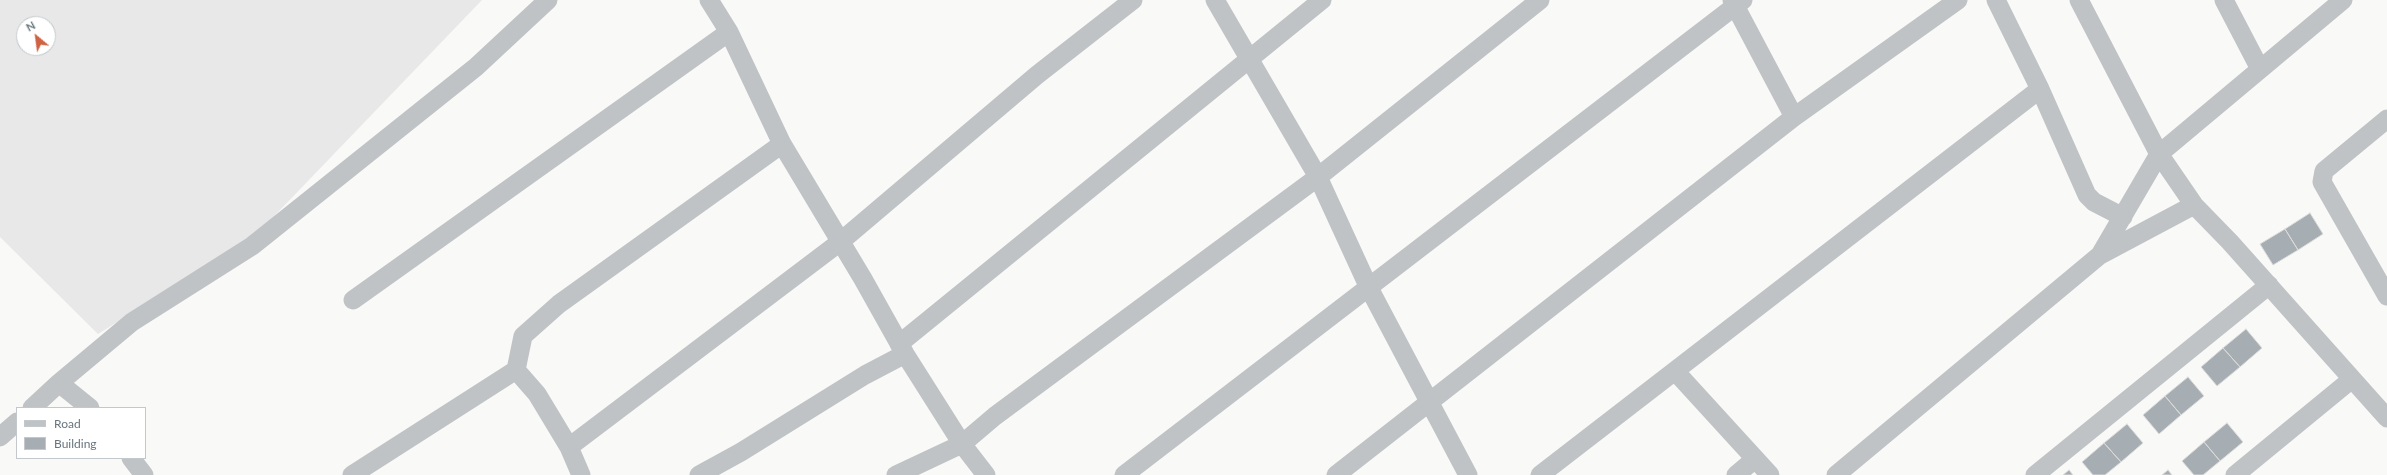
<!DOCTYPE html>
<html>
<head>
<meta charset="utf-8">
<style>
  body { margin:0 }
  #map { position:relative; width:2387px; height:475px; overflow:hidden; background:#f9f9f7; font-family:Lato,sans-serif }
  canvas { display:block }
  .legend { position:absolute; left:16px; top:407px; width:130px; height:52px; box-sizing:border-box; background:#fff; border:1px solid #c2c8cb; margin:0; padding:5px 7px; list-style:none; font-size:12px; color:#67757e }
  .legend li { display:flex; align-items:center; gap:8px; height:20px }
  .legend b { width:20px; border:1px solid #c2c8cb }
  .north { position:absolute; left:16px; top:16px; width:40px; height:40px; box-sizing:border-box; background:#fff; border:1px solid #c2c8cb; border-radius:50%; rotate:331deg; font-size:11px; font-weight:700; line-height:16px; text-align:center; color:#67757e }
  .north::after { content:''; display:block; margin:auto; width:14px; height:18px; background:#ce6242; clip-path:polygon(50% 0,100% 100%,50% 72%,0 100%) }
</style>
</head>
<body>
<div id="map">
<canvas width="2387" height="475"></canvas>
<ul class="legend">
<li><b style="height:5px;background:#bfc3c6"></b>Road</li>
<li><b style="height:11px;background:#a7aeb3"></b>Building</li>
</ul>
<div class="north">N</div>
</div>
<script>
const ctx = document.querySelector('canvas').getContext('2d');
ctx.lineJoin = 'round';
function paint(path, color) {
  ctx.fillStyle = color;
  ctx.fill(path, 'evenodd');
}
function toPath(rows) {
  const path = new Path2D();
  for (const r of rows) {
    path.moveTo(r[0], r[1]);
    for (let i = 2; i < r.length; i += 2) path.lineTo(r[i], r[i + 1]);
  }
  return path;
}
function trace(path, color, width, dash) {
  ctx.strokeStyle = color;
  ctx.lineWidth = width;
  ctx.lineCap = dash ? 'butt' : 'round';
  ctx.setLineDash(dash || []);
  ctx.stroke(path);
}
paint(toPath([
  [0,0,482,0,255,236,98,334,0,237],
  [24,24,48,24,48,48,24,48]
]), '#e7e8e7');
const building = toPath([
  [2310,213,2323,234,2298,250,2285,229,2310,213],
  [2285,229,2298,250,2273,265,2260,244,2285,229],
  [2246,329,2262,348,2240,367,2223,348,2246,329],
  [2223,348,2240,367,2217,386,2201,367,2223,348],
  [2188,377,2204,396,2181,415,2165,396,2188,377],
  [2165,396,2181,415,2159,434,2143,415,2165,396],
  [2227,423,2243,442,2220,461,2204,442,2227,423],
  [2127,424,2143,443,2121,462,2104,443,2127,424],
  [2204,442,2220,461,2203,475,2194,475,2182,461,2204,442],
  [2104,443,2121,462,2105,475,2093,475,2082,462,2104,443],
  [2069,470,2073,475,2063,475,2069,470],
  [2168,470,2172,475,2162,475,2168,470]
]);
paint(building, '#a7aeb3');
trace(building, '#dbdbd9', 1);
trace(toPath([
  [709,0,729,32,782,144,863,279,905,354,962,444,986,475],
  [1215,0,1318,177,1369,288,1468,475],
  [1732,0,1794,117],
  [1996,0,2040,89,2087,195,2094,202,2123,217],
  [2079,0,2159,154,2194,205,2230,242,2387,418],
  [2224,0,2260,69],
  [2387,119,2324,171,2322,182,2387,296],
  [2100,255,2159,154,2343,0],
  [353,300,729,32],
  [899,344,1322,0],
  [1675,371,1770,475],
  [59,383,132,322,252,246,476,67,548,0],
  [32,408,59,383,90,408],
  [0,437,17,422],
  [569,447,840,242,1037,75,1133,0],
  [131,458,144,475],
  [352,475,516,370],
  [581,475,569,447,537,394,516,370,523,336,559,304,782,144],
  [699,475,741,452,865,375,905,354],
  [896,475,962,444,995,416,1318,177,1540,0],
  [1124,475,1743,0],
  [1336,475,1794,117,1958,0],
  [1540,475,2040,89],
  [1736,475,1755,459],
  [1836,475,2100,255,2194,205],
  [2035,475,2269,285],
  [2235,475,2352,379]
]), '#bfc3c6', 19);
</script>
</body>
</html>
